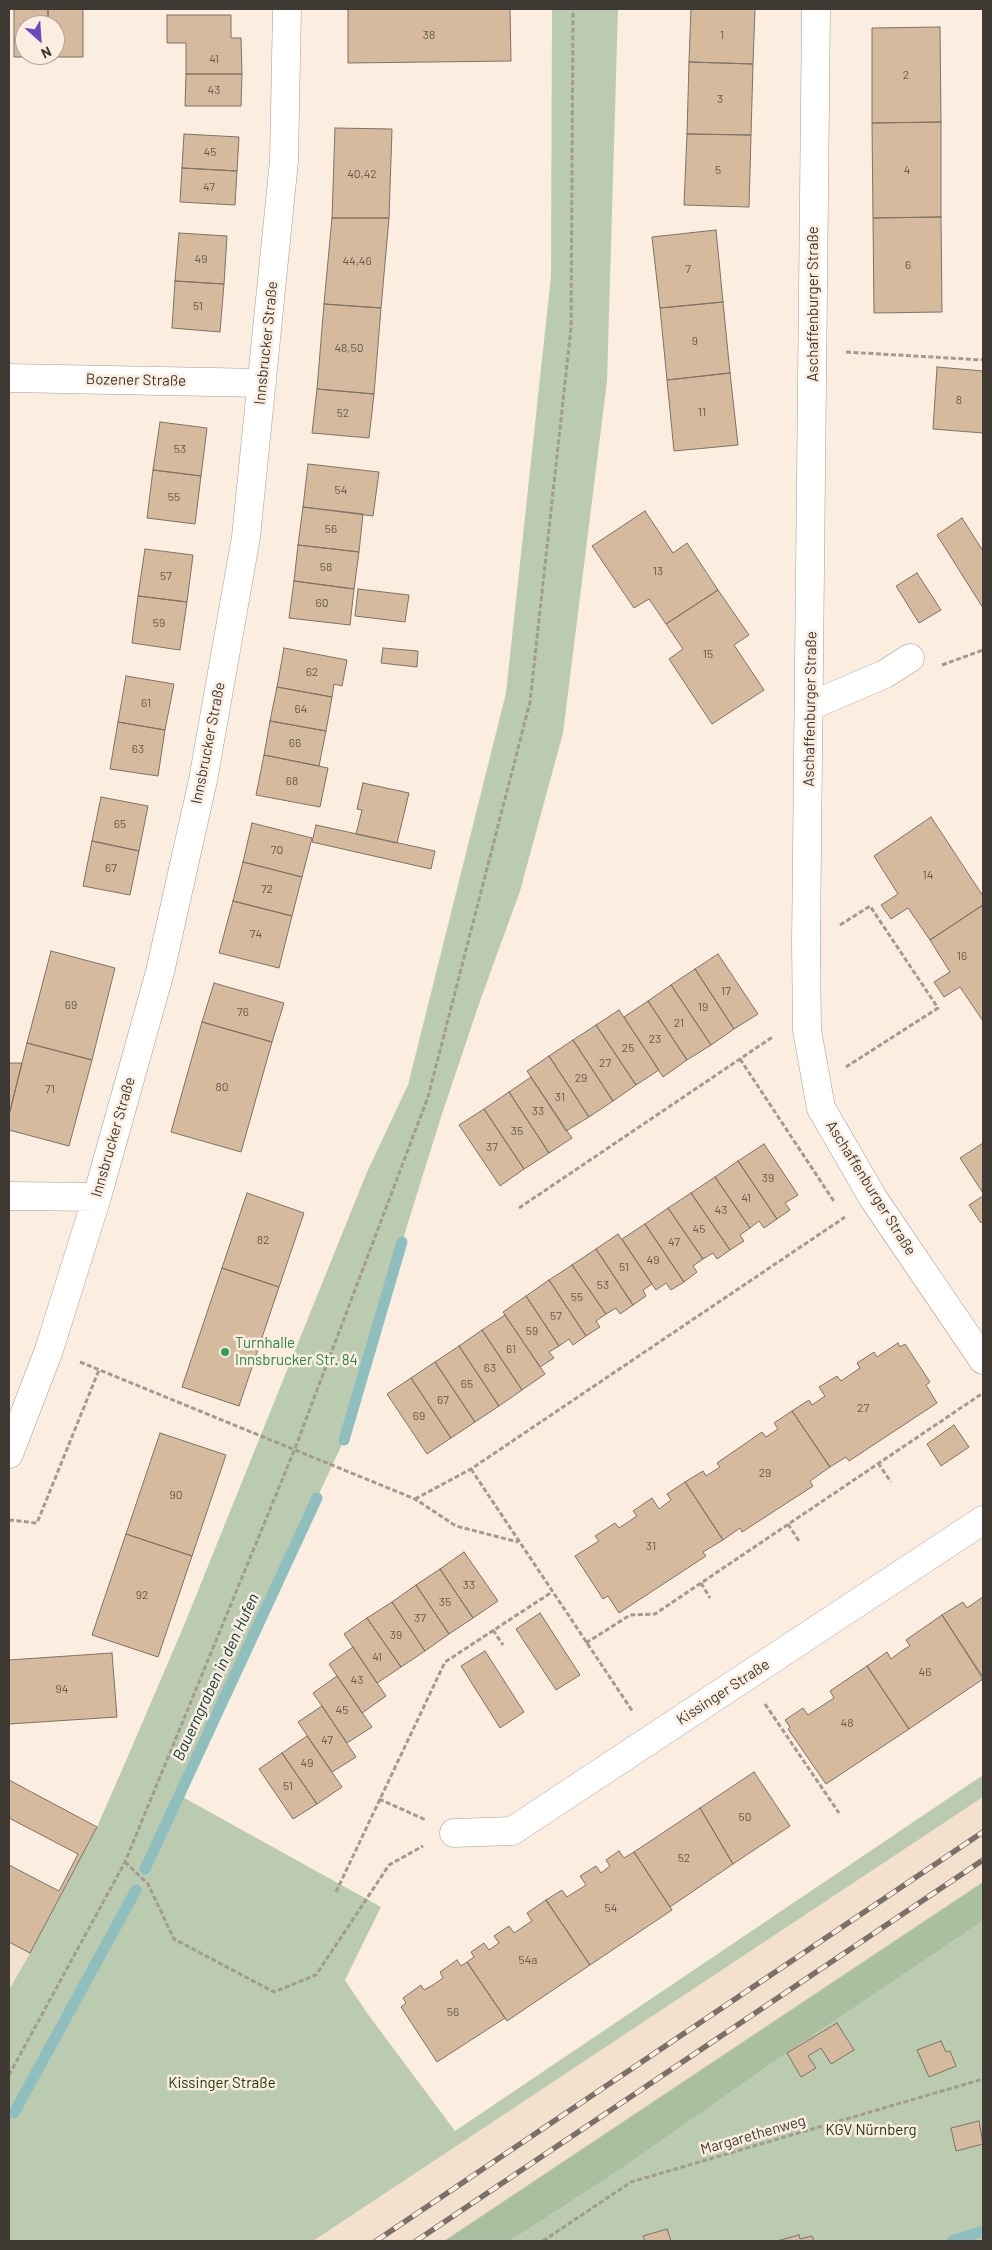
<!DOCTYPE html>
<html>
<head>
<meta charset="utf-8">
<style>
  body { margin:0 }
  #map { position:relative; width:992px; height:2250px; overflow:hidden; background:#fbeee0; font-family:Barlow,sans-serif }
  canvas { display:block }
  .frame { position:absolute; inset:0; border:10px solid #3e3933; pointer-events:none }
  .north { position:absolute; left:15px; top:15px; width:50px; height:50px; box-sizing:border-box; background:#fbeee0; border:1px solid #afa69b; border-radius:50%; rotate:154deg; font-size:14px; font-weight:700; line-height:20px; text-align:center; color:#3e3933 }
  .north::after { content:''; display:block; margin:auto; width:18px; height:22px; background:#6d47c0; clip-path:polygon(50% 0,100% 100%,50% 72%,0 100%) }
</style>
</head>
<body>
<div id="map">
<canvas width="992" height="2250"></canvas>
<div class="frame"></div>
<div class="north">N</div>
</div>
<script>
const ctx = document.querySelector('canvas').getContext('2d');
ctx.lineJoin = 'round';
function paint(path, color) {
  ctx.fillStyle = color;
  ctx.fill(path, 'evenodd');
}
function toPath(rows) {
  const path = new Path2D();
  for (const r of rows) {
    path.moveTo(r[0], r[1]);
    for (let i = 2; i < r.length; i += 2) path.lineTo(r[i], r[i + 1]);
  }
  return path;
}
function trace(path, color, width, dash) {
  ctx.strokeStyle = color;
  ctx.lineWidth = width;
  ctx.lineCap = dash ? 'butt' : 'round';
  ctx.setLineDash(dash || []);
  ctx.stroke(path);
}
function write(font, color, halo, rows, align = 'center') {
  ctx.font = font + ' Barlow,sans-serif';
  ctx.lineWidth = 5;
  ctx.setLineDash([]);
  ctx.textBaseline = 'middle';
  ctx.strokeStyle = halo;
  ctx.fillStyle = color;
  for (const [text, x, y, turn = 0] of rows) {
    ctx.save();
    ctx.translate(x, y);
    ctx.rotate((+turn || 0) * Math.PI / 180);
    ctx.textAlign = isNaN(turn) ? turn : align;
    if (halo) ctx.strokeText(text, 0, 0);
    ctx.fillText(text, 0, 0);
    ctx.restore();
  }
}
paint(toPath([
  [983,1797,983,1882,444,2241,313,2241],
  [9,1912,42,1931,9,1990]
]), '#f3e0cd');
paint(toPath([
  [552,9,618,9,607,381,563,733,520,891,480,1001,442,1114,402,1242,344,1440,179,1795,381,1907,345,1980,367,2013,455,2131,983,1775,983,1797,313,2241,9,2241,9,1990,30,1953,97,1827,125,1763,185,1623,367,1172,408,1085,506,693,551,276],
  [983,1921,983,2241,510,2241,621,2169,778,2059]
]), '#bacbb0');
paint(toPath([
  [983,1882,983,1921,778,2059,621,2169,510,2241,444,2241]
]), '#aabf9f');
trace(toPath([
  [344,1440,402,1242],
  [145,1869,317,1498],
  [14,2113,136,1890],
  [952,2241,983,2231]
]), '#8fbebe', 11);
const building = toPath([
  [14,9,48,9,48,25,25,25,25,55,48,55,48,57,14,57,14,9],
  [48,9,83,9,83,57,48,57,48,55,55,55,55,25,48,25,48,9],
  [348,9,510,9,511,61,348,63,348,9],
  [691,9,755,9,753,64,689,62,691,9],
  [167,15,231,15,231,38,241,38,242,74,186,74,186,43,167,43,167,15],
  [940,27,941,122,872,123,872,28,940,27],
  [689,62,753,64,751,135,687,134,689,62],
  [186,74,242,74,241,106,185,106,186,74],
  [941,122,941,217,873,218,872,123,941,122],
  [335,128,392,129,389,218,332,218,335,128],
  [184,134,239,137,237,171,182,168,184,134],
  [687,134,751,135,749,207,684,205,687,134],
  [182,168,237,171,235,205,180,202,182,168],
  [941,217,942,312,874,313,873,218,941,217],
  [332,218,389,218,381,308,324,304,332,218],
  [716,230,723,302,660,308,652,237,716,230],
  [179,233,227,236,224,284,175,281,179,233],
  [175,281,224,284,220,332,172,328,175,281],
  [723,302,730,373,667,380,660,308,723,302],
  [324,304,381,308,374,394,317,389,324,304],
  [937,367,983,371,983,433,933,429,937,367],
  [730,373,738,445,674,451,667,380,730,373],
  [317,389,374,394,369,438,312,433,317,389],
  [160,422,207,428,201,476,153,470,160,422],
  [308,464,379,472,373,516,303,507,308,464],
  [153,470,201,476,195,524,147,518,153,470],
  [303,507,363,514,359,552,298,545,303,507],
  [645,511,673,553,687,543,718,590,666,624,649,599,634,608,592,546,645,511],
  [962,518,983,551,983,608,937,535,962,518],
  [298,545,359,552,354,589,294,581,298,545],
  [145,549,193,555,187,602,138,596,145,549],
  [917,573,941,610,919,623,896,586,917,573],
  [294,581,354,589,350,625,289,618,294,581],
  [358,589,409,595,405,622,355,616,358,589],
  [718,590,749,635,734,645,764,690,712,724,669,659,683,649,666,624,718,590],
  [138,596,187,602,180,650,132,643,138,596],
  [284,648,347,660,342,686,334,684,332,697,277,687,284,648],
  [383,648,418,651,417,667,381,663,383,648],
  [126,676,174,684,165,730,118,722,126,676],
  [277,687,332,697,326,731,270,721,277,687],
  [270,721,326,731,319,766,264,755,270,721],
  [118,722,165,730,158,776,110,769,118,722],
  [264,755,328,768,320,807,256,795,264,755],
  [363,783,409,793,397,843,356,834,362,810,357,809,363,783],
  [101,797,148,806,139,851,92,841,101,797],
  [931,817,983,896,983,905,930,940,908,908,891,919,881,905,898,894,874,856,931,817],
  [252,823,312,838,302,877,243,862,252,823],
  [316,825,435,851,431,869,312,842,316,825],
  [92,841,139,851,130,895,83,886,92,841],
  [243,862,302,877,292,916,233,901,243,862],
  [233,901,292,916,279,968,219,953,233,901],
  [983,905,983,1021,960,987,944,997,934,982,950,972,930,940,983,905],
  [51,951,115,968,92,1060,27,1043,51,951],
  [718,954,758,1014,734,1029,695,969,718,954],
  [695,969,734,1029,711,1045,671,985,695,969],
  [214,983,284,1003,272,1042,202,1022,214,983],
  [671,985,711,1045,687,1060,648,1001,671,985],
  [648,1001,687,1060,663,1077,624,1017,648,1001],
  [619,1010,659,1070,636,1085,596,1025,619,1010],
  [202,1022,272,1042,241,1152,171,1132,202,1022],
  [596,1025,636,1085,613,1101,573,1040,596,1025],
  [573,1040,613,1101,589,1117,549,1056,573,1040],
  [27,1043,92,1060,69,1146,9,1130,9,1115,27,1043],
  [549,1056,589,1117,566,1131,527,1071,549,1056],
  [9,1063,22,1063,9,1115,9,1063],
  [531,1077,572,1138,549,1153,509,1092,531,1077],
  [509,1092,549,1153,524,1169,484,1109,509,1092],
  [484,1109,524,1169,500,1186,459,1125,484,1109],
  [983,1143,983,1193,960,1158,983,1143],
  [764,1144,798,1195,785,1203,790,1210,777,1219,738,1161,764,1144],
  [738,1161,777,1219,764,1228,759,1221,750,1228,715,1177,738,1161],
  [715,1177,750,1228,740,1235,744,1241,730,1250,691,1193,715,1177],
  [247,1193,304,1213,279,1287,222,1268,247,1193],
  [691,1193,730,1250,717,1259,713,1253,703,1259,668,1208,691,1193],
  [983,1196,983,1221,981,1223,969,1205,983,1196],
  [668,1208,703,1259,693,1266,697,1272,684,1282,645,1224,668,1208],
  [645,1224,684,1282,671,1290,666,1283,656,1290,622,1239,645,1224],
  [618,1234,652,1284,643,1290,646,1296,633,1305,596,1249,618,1234],
  [596,1249,633,1305,620,1314,616,1308,606,1314,572,1265,596,1249],
  [572,1265,606,1314,596,1321,600,1327,586,1336,549,1280,572,1265],
  [222,1268,279,1287,239,1406,182,1387,222,1268],
  [549,1280,586,1336,573,1345,569,1339,559,1346,526,1296,549,1280],
  [526,1296,559,1346,549,1352,554,1358,540,1367,503,1312,526,1296],
  [505,1315,545,1374,522,1390,482,1330,505,1315],
  [482,1330,522,1390,499,1406,459,1346,482,1330],
  [898,1343,900,1347,905,1344,930,1382,926,1385,937,1403,849,1461,846,1457,830,1467,792,1411,809,1400,812,1405,825,1396,819,1387,837,1376,841,1381,860,1368,857,1363,874,1352,877,1357,898,1343],
  [459,1346,499,1406,475,1422,435,1362,459,1346],
  [435,1362,475,1422,451,1438,411,1378,435,1362],
  [411,1378,451,1438,427,1454,387,1394,411,1378],
  [792,1411,830,1467,810,1481,813,1486,742,1532,740,1528,723,1540,685,1482,703,1471,706,1476,720,1467,717,1463,762,1432,766,1437,778,1429,774,1423,792,1411],
  [954,1425,969,1447,941,1466,927,1444,954,1425],
  [160,1433,226,1455,192,1556,126,1534,160,1433],
  [685,1482,723,1540,703,1552,706,1556,619,1613,608,1596,603,1599,575,1556,599,1541,595,1536,615,1523,619,1528,637,1516,633,1511,652,1498,659,1509,671,1500,667,1494,685,1482],
  [126,1534,192,1556,158,1657,92,1635,126,1534],
  [464,1552,498,1601,473,1618,440,1569,464,1552],
  [440,1569,473,1618,449,1634,416,1585,440,1569],
  [416,1585,449,1634,425,1651,392,1602,416,1585],
  [983,1597,983,1677,942,1615,963,1602,967,1608,983,1597],
  [392,1602,425,1651,401,1667,367,1618,392,1602],
  [540,1613,580,1675,556,1690,516,1629,540,1613],
  [942,1615,983,1679,909,1729,867,1666,887,1652,891,1659,903,1650,910,1646,906,1640,942,1615],
  [367,1618,401,1667,377,1683,344,1634,367,1618],
  [353,1647,386,1696,362,1713,329,1664,353,1647],
  [485,1651,524,1712,500,1728,461,1666,485,1651],
  [112,1653,117,1717,9,1724,9,1660,112,1653],
  [867,1666,909,1729,826,1784,788,1729,790,1727,785,1720,803,1708,808,1715,834,1698,830,1691,867,1666],
  [337,1676,372,1727,347,1743,313,1693,337,1676],
  [322,1706,356,1757,332,1772,298,1722,322,1706],
  [307,1736,342,1787,317,1804,282,1753,307,1736],
  [282,1753,317,1804,293,1819,259,1769,282,1753],
  [754,1772,790,1826,733,1864,700,1808,754,1772],
  [9,1780,97,1827,30,1953,9,1942,9,1865,59,1891,78,1854,9,1818,9,1780],
  [700,1808,733,1864,670,1907,634,1852,700,1808],
  [619,1851,624,1858,634,1852,672,1910,590,1965,546,1900,562,1890,567,1897,586,1885,580,1876,596,1866,601,1873,610,1866,606,1860,619,1851],
  [546,1900,590,1965,507,2021,467,1962,474,1957,471,1952,484,1943,489,1950,499,1943,494,1936,509,1926,514,1933,532,1921,527,1913,546,1900],
  [457,1960,461,1966,467,1962,505,2018,437,2062,401,2007,406,2003,403,1998,421,1985,424,1990,433,1985,443,1978,440,1972,457,1960],
  [837,2023,854,2050,831,2064,821,2048,808,2056,816,2068,801,2077,787,2053,837,2023],
  [941,2041,946,2052,950,2051,956,2066,929,2077,917,2050,941,2041],
  [979,2121,983,2144,956,2151,951,2128,979,2121],
  [667,2229,671,2241,645,2241,643,2236,667,2229],
  [799,2235,800,2239,812,2236,814,2241,777,2241,799,2235]
]);
paint(building, '#d5ba9d');
trace(building, '#7d7265', 1);
const minor = toPath([
  [816,9,806,943,807,1030,821,1108,873,1198,983,1360],
  [9,378,262,383],
  [810,706,885,674,910,658],
  [9,1196,97,1197],
  [9,1454,49,1350,97,1197,160,972,203,780,246,537,284,161,287,9],
  [454,1833,512,1831,983,1520]
]);
trace(minor, '#a79b8e', 29);
trace(toPath([
  [846,352,983,360],
  [942,665,983,650],
  [840,925,870,906,938,1008,846,1067],
  [740,1059,835,1203],
  [519,1208,774,1036],
  [80,1362,415,1499,456,1526,518,1542],
  [878,1463,891,1482],
  [471,1469,633,1712],
  [415,1499,471,1469,845,1217],
  [9,1520,37,1523,99,1370],
  [788,1524,799,1541],
  [701,1583,710,1598],
  [493,1630,503,1645],
  [586,1643,630,1615,655,1614,983,1393],
  [765,1704,839,1813],
  [379,1799,426,1820],
  [125,1862,148,1884,174,1939,274,1992,316,1975,389,1865,423,1846],
  [336,1892,445,1662,552,1592],
  [9,2075,125,1862,294,1451,428,1097,530,702,571,328,573,9],
  [543,2241,631,2182,983,2079]
]), '#a39a90', 3, [5, 2.5]);
trace(minor, '#fff', 28);
const rail = toPath([
  [376,2241,983,1832],
  [416,2241,983,1860]
]);
trace(rail, '#797169', 5.5);
trace(rail, '#fbeee0', 4, [11]);
for (const [x, y, r, color] of [
  [225,1352,5,"#2e9e5b"]
]) {
  const dot = new Path2D();
  dot.arc(x, y, r, 0, 2 * Math.PI);
  ctx.fillStyle = color;
  ctx.fill(dot);
  trace(dot, '#fbeee0', 2);
}
write('12px', '#64594e', null, [
  ["38",429,35],
  ["1",722,35],
  ["41",214,59],
  ["2",906,75],
  ["43",214,90],
  ["3",720,99],
  ["45",210,152],
  ["5",718,170],
  ["4",907,170],
  ["40,42",362,174],
  ["47",209,187],
  ["49",201,259],
  ["44,46",357,261],
  ["6",908,265],
  ["7",688,269],
  ["51",198,306],
  ["9",695,341],
  ["48,50",349,348],
  ["8",959,400],
  ["11",702,412],
  ["52",343,413],
  ["53",180,449],
  ["54",341,490],
  ["55",174,497],
  ["56",331,529],
  ["58",326,567],
  ["13",658,571],
  ["57",166,576],
  ["60",322,603],
  ["59",159,623],
  ["15",708,654],
  ["62",312,672],
  ["61",146,703],
  ["64",301,709],
  ["66",295,743],
  ["63",138,749],
  ["68",292,781],
  ["65",120,824],
  ["70",277,850],
  ["67",111,868],
  ["14",928,875],
  ["72",267,889],
  ["74",256,934],
  ["16",962,956],
  ["17",726,991],
  ["69",71,1005],
  ["19",703,1007],
  ["76",243,1012],
  ["21",679,1023],
  ["23",655,1039],
  ["25",628,1048],
  ["27",605,1063],
  ["29",581,1078],
  ["80",222,1087],
  ["71",50,1089],
  ["31",560,1097],
  ["33",538,1111],
  ["35",517,1131],
  ["37",492,1147],
  ["39",768,1178],
  ["41",746,1198],
  ["43",721,1210],
  ["45",699,1229],
  ["82",263,1240],
  ["47",674,1242],
  ["49",653,1260],
  ["51",624,1267],
  ["53",603,1285],
  ["55",577,1297],
  ["57",556,1316],
  ["59",532,1331],
  ["61",511,1349],
  ["63",490,1368],
  ["65",467,1384],
  ["67",443,1400],
  ["27",863,1408],
  ["69",419,1416],
  ["29",765,1473],
  ["90",176,1495],
  ["31",651,1546],
  ["33",469,1585],
  ["92",142,1595],
  ["35",445,1602],
  ["37",420,1618],
  ["39",396,1635],
  ["41",377,1657],
  ["46",925,1672],
  ["43",357,1680],
  ["94",62,1689],
  ["45",342,1710],
  ["48",847,1723],
  ["47",327,1740],
  ["49",307,1763],
  ["51",288,1786],
  ["50",745,1817],
  ["52",684,1858],
  ["54",611,1908],
  ["54a",528,1960],
  ["56",453,2012]
]);
write('15px', '#3e3933', '#fbeee0', [
  ["Aschaffenburger Straße",813,304,-90],
  ["Innsbrucker Straße",266,343,-84],
  ["Bozener Straße",136,380,1],
  ["Aschaffenburger Straße",810,709,-89],
  ["Innsbrucker Straße",208,743,-79],
  ["Innsbrucker Straße",113,1137,-74],
  ["Aschaffenburger Straße",871,1188,58],
  ["Kissinger Straße",723,1692,-33],
  ["Margarethenweg",753,2135,-16]
]);
write('15px', '#27864d', '#fbeee0', [
  ["Turnhalle",235,1343],
  ["Innsbrucker Str. 84",235,1360]
], 'left');
write('15px', '#1c3707', '#fbeee0', [
  ["Kissinger Straße",222,2083],
  ["KGV Nürnberg",871,2130]
]);
write('italic 16px', '#093839', '#fbeee0', [
  ["Bauerngraben in den Hufen",216,1677,-65]
]);
</script>
</body>
</html>
